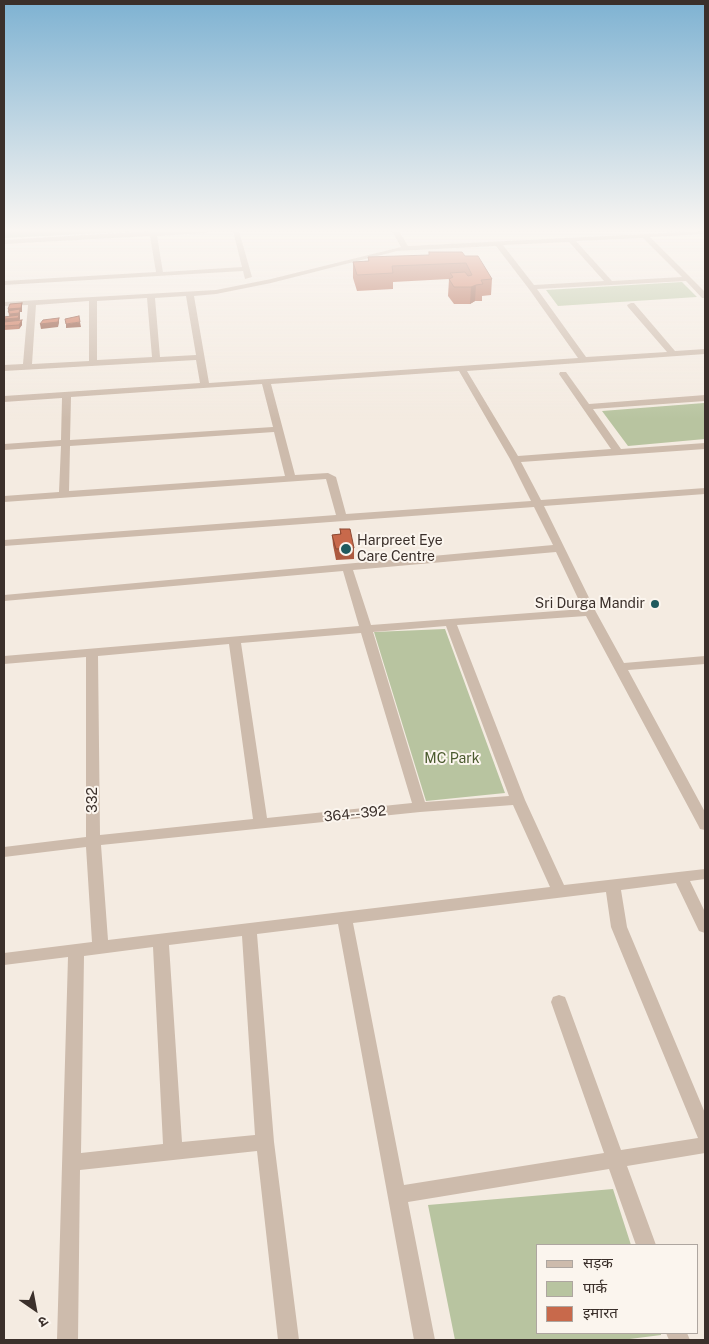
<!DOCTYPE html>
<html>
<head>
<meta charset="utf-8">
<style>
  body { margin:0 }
  #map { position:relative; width:709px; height:1344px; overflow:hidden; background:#f4ebe1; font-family:"Public Sans","Noto Sans Devanagari",sans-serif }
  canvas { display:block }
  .frame { position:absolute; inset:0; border:5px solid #3b302b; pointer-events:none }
  .legend { position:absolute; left:536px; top:1244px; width:162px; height:90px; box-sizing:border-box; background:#fbf5ee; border:1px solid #aea6a0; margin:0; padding:6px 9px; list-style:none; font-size:15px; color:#3b302b }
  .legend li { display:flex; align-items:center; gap:10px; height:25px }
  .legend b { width:25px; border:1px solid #aea6a0 }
  .north { position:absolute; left:10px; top:1284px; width:50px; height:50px; -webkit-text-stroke:4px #fbf5ee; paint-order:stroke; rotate:147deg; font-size:14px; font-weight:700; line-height:20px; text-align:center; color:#3b302b }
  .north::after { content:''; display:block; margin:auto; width:18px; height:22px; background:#3b302b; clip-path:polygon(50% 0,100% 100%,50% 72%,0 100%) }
</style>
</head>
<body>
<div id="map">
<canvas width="709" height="1344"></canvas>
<div class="frame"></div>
<ul class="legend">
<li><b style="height:6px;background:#cdbbac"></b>सड़क</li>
<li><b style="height:14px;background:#b8c4a0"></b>पार्क</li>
<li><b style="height:14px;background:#c8694b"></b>इमारत</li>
</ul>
<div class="north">उ</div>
</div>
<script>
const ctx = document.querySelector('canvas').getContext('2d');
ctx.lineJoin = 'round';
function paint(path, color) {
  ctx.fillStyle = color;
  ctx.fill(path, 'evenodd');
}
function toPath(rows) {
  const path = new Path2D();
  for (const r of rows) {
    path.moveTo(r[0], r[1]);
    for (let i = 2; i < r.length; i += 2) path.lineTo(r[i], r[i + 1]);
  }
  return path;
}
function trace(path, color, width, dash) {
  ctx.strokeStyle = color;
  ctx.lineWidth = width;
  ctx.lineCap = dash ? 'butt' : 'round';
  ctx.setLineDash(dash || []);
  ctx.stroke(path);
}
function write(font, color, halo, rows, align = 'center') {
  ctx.font = font + ' "Public Sans",sans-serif';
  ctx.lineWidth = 4;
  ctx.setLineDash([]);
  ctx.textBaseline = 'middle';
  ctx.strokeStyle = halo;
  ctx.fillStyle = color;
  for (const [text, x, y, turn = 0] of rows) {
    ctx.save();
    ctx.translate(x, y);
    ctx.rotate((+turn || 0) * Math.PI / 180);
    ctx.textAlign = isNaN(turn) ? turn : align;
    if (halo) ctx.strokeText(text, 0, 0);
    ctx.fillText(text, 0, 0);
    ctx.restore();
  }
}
paint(toPath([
  [4,231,142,231,4,238],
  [682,282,697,297,558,306,546,290],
  [704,403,705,405,705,439,628,446,602,411],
  [445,629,505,793,426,801,374,632],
  [613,1189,631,1245,538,1245,538,1333,661,1333,661,1335,622,1340,455,1340,428,1205]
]), '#b8c4a0');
paint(toPath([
  [150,231,209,231,206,233,157,236,163,272,242,267,233,231,239,231,252,277,245,279,243,271,4,285,4,281,156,272,150,236,4,244,4,240,150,231],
  [392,231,399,231,408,246,705,231,705,234,650,237,705,292,705,298,702,298,686,281,537,289,586,357,667,352,628,307,627,305,631,303,634,303,675,351,705,349,705,354,467,371,518,456,611,449,559,374,560,372,566,372,589,404,705,395,705,401,593,409,621,449,705,443,705,449,521,462,541,500,705,488,705,494,544,506,596,612,624,663,705,656,705,664,628,670,705,812,705,830,700,829,698,825,586,616,457,625,525,800,564,885,705,869,705,879,690,881,705,912,705,933,699,931,676,883,621,890,627,927,705,1113,705,1153,627,1166,656,1245,636,1245,609,1169,408,1202,435,1340,414,1340,338,924,257,934,274,1142,299,1340,278,1340,257,1151,80,1170,78,1340,57,1340,68,957,4,965,4,953,92,942,86,847,4,857,4,847,86,837,86,657,4,664,4,656,359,626,343,571,4,601,4,595,553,545,534,507,4,546,4,540,336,515,326,479,4,502,4,496,59,492,61,446,4,450,4,444,61,440,62,398,4,402,4,396,200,383,196,360,4,371,4,365,23,364,28,305,4,306,4,302,216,290,271,279,401,247,392,231],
  [643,238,682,277,612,281,576,241,643,238],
  [569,242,604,281,534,285,503,245,569,242],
  [496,246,529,289,578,358,209,383,194,296,216,294,271,283,397,251,496,246],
  [186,296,196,355,160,357,155,298,186,296],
  [147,298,152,357,97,360,97,301,147,298],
  [89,301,89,361,32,364,36,305,89,301],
  [459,371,510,459,531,501,346,514,336,477,328,473,295,475,271,384,459,371],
  [262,384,273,427,70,440,71,397,262,384],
  [274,432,285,476,69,491,70,446,274,432],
  [556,552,583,609,371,625,353,570,556,552],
  [446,626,509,796,425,802,373,632,446,626],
  [361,633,412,803,267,818,241,643,361,633],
  [229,644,253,819,100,835,98,656,229,644],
  [513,805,550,887,108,940,101,845,420,812,513,805],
  [606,892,611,927,698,1138,621,1150,567,1002,565,997,559,995,553,997,551,1002,604,1153,404,1185,353,923,606,892],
  [242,936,255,1135,182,1142,169,945,242,936],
  [153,947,163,1144,81,1153,84,956,153,947],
  [666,1333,687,1333,690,1340,669,1340,666,1333]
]), '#cdbbac');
paint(toPath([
  [465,256,492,279,491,295,482,296,482,301,475,301,470,304,454,304,448,296,449,279,393,282,393,289,357,291,353,278,353,262,368,261,368,257],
  [22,303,22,312,20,312,19,320,22,320,22,325,19,329,4,330,4,317,9,316,8,309],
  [340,529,354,548,354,559,336,560,333,545,332,535,340,534]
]), '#ac5a40');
paint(toPath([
  [476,285,475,301,470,304,471,287],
  [22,303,22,312,20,312,20,319,19,322,4,324,4,319,11,318,8,309],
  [59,318,59,323,58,327,41,329,40,324],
  [22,320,22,325,19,329,19,325],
  [80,322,81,327,66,328,66,324]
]), '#8c4a34');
const building = toPath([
  [429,252,462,252,465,256,478,256,492,279,481,280,483,284,476,285,471,287,454,287,449,279,453,277,450,273,465,272,468,276,472,275,466,263,392,266,393,273,357,275,353,262,369,261,368,257,429,255,429,252],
  [22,303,21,308,8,309,10,304,22,303],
  [20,309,19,313,10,314,8,311,20,309],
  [19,315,18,318,4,319,4,317,19,315],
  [79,316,80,322,66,324,65,319,79,316],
  [59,318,58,322,40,324,43,320,59,318],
  [22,320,19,325,4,326,4,322,22,320],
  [340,529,350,529,354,548,336,549,332,535,341,534,340,529]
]);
paint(building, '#c8694b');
trace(building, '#8c4a34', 1);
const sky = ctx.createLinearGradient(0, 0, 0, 419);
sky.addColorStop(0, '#7eb2d2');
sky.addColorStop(0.55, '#faf6f2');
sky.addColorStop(1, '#faf6f200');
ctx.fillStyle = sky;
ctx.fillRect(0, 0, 709, 419);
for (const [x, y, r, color] of [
  [346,549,6,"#1f5a5e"],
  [655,604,5,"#1f5a5e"]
]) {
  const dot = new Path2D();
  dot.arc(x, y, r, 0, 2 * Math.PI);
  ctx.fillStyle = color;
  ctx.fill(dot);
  trace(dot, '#fbf5ee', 2);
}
write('14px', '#3b302b', '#fbf5ee', [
  ["Harpreet Eye",357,541],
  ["Care Centre",357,557],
  ["Sri Durga Mandir",645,604,"right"]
], 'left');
write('14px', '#4a5a2e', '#fbf5ee', [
  ["MC Park",452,759]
]);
write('14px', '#3b302b', '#fbf5ee', [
  ["332",93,800,-90],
  ["364--392",355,814,-6]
]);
</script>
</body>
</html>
